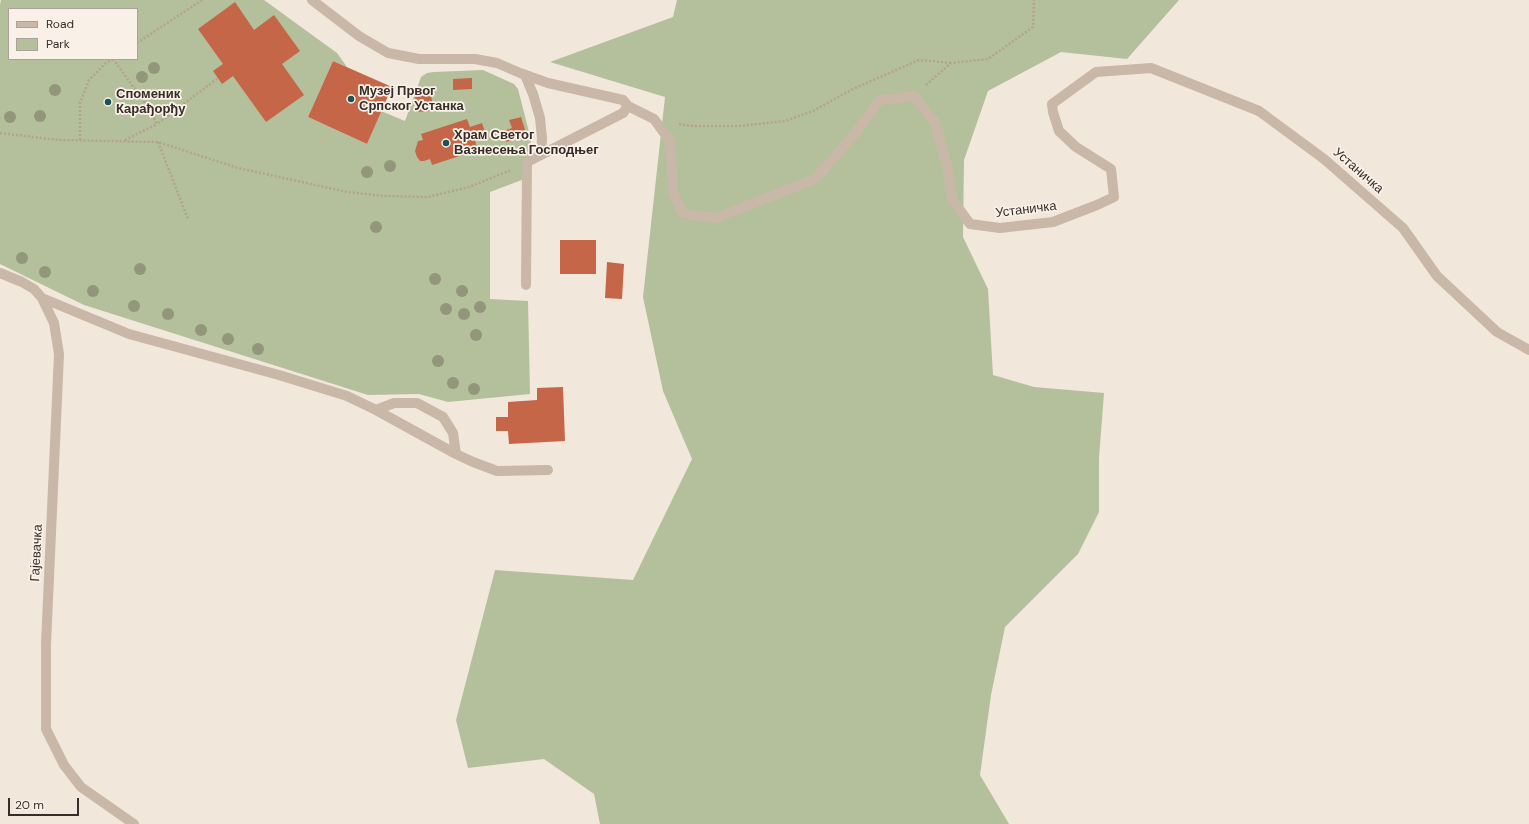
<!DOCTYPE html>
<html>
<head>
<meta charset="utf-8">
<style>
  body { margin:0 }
  #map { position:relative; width:1529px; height:824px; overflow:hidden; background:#f1e7db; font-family:"DM Sans",sans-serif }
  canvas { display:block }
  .legend { position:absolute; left:8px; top:8px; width:130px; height:52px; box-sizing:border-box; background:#f9f1e7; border:1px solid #aba29b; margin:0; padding:5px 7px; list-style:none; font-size:12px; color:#362c28 }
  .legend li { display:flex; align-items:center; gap:8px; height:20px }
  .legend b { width:20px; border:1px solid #aba29b }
  .scale { position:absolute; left:8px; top:798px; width:71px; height:18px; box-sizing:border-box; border:2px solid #362c28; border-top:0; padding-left:5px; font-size:12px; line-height:14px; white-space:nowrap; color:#362c28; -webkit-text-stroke:3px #f9f1e7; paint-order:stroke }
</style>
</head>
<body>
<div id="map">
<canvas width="1529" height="824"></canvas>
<ul class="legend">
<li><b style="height:5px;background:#c9b7a7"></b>Road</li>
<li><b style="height:11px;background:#b3c09b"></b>Park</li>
</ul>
<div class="scale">20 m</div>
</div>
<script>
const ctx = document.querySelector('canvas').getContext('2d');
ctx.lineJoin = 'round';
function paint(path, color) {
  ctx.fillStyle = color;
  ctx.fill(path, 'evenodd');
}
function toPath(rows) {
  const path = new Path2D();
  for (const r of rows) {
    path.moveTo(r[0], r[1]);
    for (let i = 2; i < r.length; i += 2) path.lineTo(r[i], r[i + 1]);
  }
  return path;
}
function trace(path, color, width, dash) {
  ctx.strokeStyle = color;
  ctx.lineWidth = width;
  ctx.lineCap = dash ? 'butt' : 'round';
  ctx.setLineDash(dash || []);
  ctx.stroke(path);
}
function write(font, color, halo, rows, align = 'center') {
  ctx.font = font + ' "DM Sans",sans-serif';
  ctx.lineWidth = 3.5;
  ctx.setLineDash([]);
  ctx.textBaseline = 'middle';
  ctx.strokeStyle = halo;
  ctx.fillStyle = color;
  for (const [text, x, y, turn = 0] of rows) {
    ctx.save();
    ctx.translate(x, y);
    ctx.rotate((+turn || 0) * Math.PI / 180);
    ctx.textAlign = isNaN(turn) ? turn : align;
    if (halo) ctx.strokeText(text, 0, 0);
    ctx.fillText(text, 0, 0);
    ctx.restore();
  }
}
paint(toPath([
  [1,0,264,0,337,53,347,67,333,61,308,117,367,144,381,111,405,121,421,77,427,73,434,72,483,70,514,84,518,89,531,140,527,162,527,178,490,192,490,299,528,301,530,394,448,402,419,394,368,395,84,305,0,264,0,5],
  [9,9,137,9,137,59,9,59],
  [677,0,1179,0,1127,59,1061,52,988,91,964,160,963,237,988,289,993,375,1034,387,1104,393,1099,458,1099,512,1078,554,1005,627,991,695,980,775,1009,824,600,824,594,794,544,759,468,768,456,720,495,570,633,580,692,459,663,391,643,297,665,97,550,62,673,17]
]), '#b3c09b');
paint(toPath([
  [235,2,254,30,274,15,300,51,282,64,304,95,266,122,233,76,222,84,213,71,223,64,198,29],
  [333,61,392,87,367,144,308,117],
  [472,78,472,89,453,90,453,79],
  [431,92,433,111,416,112,415,94],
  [521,117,527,136,506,142,503,131,512,128,509,120],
  [467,119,470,127,482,123,487,138,475,141,478,150,432,165,430,159,424,161,420,161,417,157,415,151,418,141,423,140,421,134],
  [560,240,596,240,596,274,560,274],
  [607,262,624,264,622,299,605,298],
  [563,387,565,441,509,444,508,431,496,431,496,417,508,417,508,402,537,400,537,388]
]), '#c46647');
trace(toPath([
  [137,43,202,0],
  [113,59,148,107,157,124,218,78],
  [926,85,951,63,988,59,1033,27,1034,0],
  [679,124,692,126,740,126,785,121,813,111,853,89,919,60,951,63],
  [0,133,59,140,158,142,238,168,347,192,385,196,428,197,469,187,511,170],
  [80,140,80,103,89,80,106,63,113,59],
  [125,140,157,124],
  [158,142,188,219]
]), '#b5a191', 2.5, [2, 2]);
trace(toPath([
  [312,0,359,36,388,53,419,59,475,59,497,63,520,73,548,83,623,100,628,106,623,113,527,162,526,285],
  [525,75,533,94,540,118,542,138,541,155],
  [628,106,654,119,670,141,673,193,683,214,716,218,815,179,853,136,880,100,914,96,934,121,947,165,952,199,970,224,1000,228,1053,222,1097,205,1114,197,1111,169,1076,147,1059,131,1053,112,1052,104,1096,72,1151,68,1259,111,1324,159,1403,228,1437,276,1497,332,1529,350],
  [0,273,22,282,34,289,42,298,54,323,59,354,46,644,46,729,64,765,81,787,134,824],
  [42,298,129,334,279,375,347,396,376,410,456,454,473,462,497,471,548,470],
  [376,410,394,403,417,403,443,417,453,433,456,454]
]), '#c9b7a7', 10);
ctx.fillStyle = '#92967b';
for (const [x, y] of [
  [154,68],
  [142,77],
  [55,90],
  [40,116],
  [10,117],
  [390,166],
  [367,172],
  [376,227],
  [22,258],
  [140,269],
  [45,272],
  [435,279],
  [93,291],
  [462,291],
  [134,306],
  [480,307],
  [446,309],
  [168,314],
  [464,314],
  [201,330],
  [476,335],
  [228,339],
  [258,349],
  [438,361],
  [453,383],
  [474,389]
]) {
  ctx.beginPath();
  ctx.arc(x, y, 6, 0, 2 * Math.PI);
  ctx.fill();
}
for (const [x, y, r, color] of [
  [351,99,4,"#1e5256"],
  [108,102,4,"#1e5256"],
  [446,143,4,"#1e5256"]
]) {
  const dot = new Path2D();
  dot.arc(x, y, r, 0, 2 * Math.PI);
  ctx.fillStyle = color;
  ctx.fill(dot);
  trace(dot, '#f9f1e7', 1.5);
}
write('bold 13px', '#362c28', '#f9f1e7', [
  ["Музеј Првог",359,92],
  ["Српског Устанка",359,107],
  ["Споменик",116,95],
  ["Карађорђу",116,110],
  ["Храм Светог",454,136],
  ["Вазнесења Господњег",454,151]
], 'left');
write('13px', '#362c28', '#f9f1e7', [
  ["Устаничка",1358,171,41],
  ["Устаничка",1026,210,-7],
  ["Гајевачка",37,553,-87]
]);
</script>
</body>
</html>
